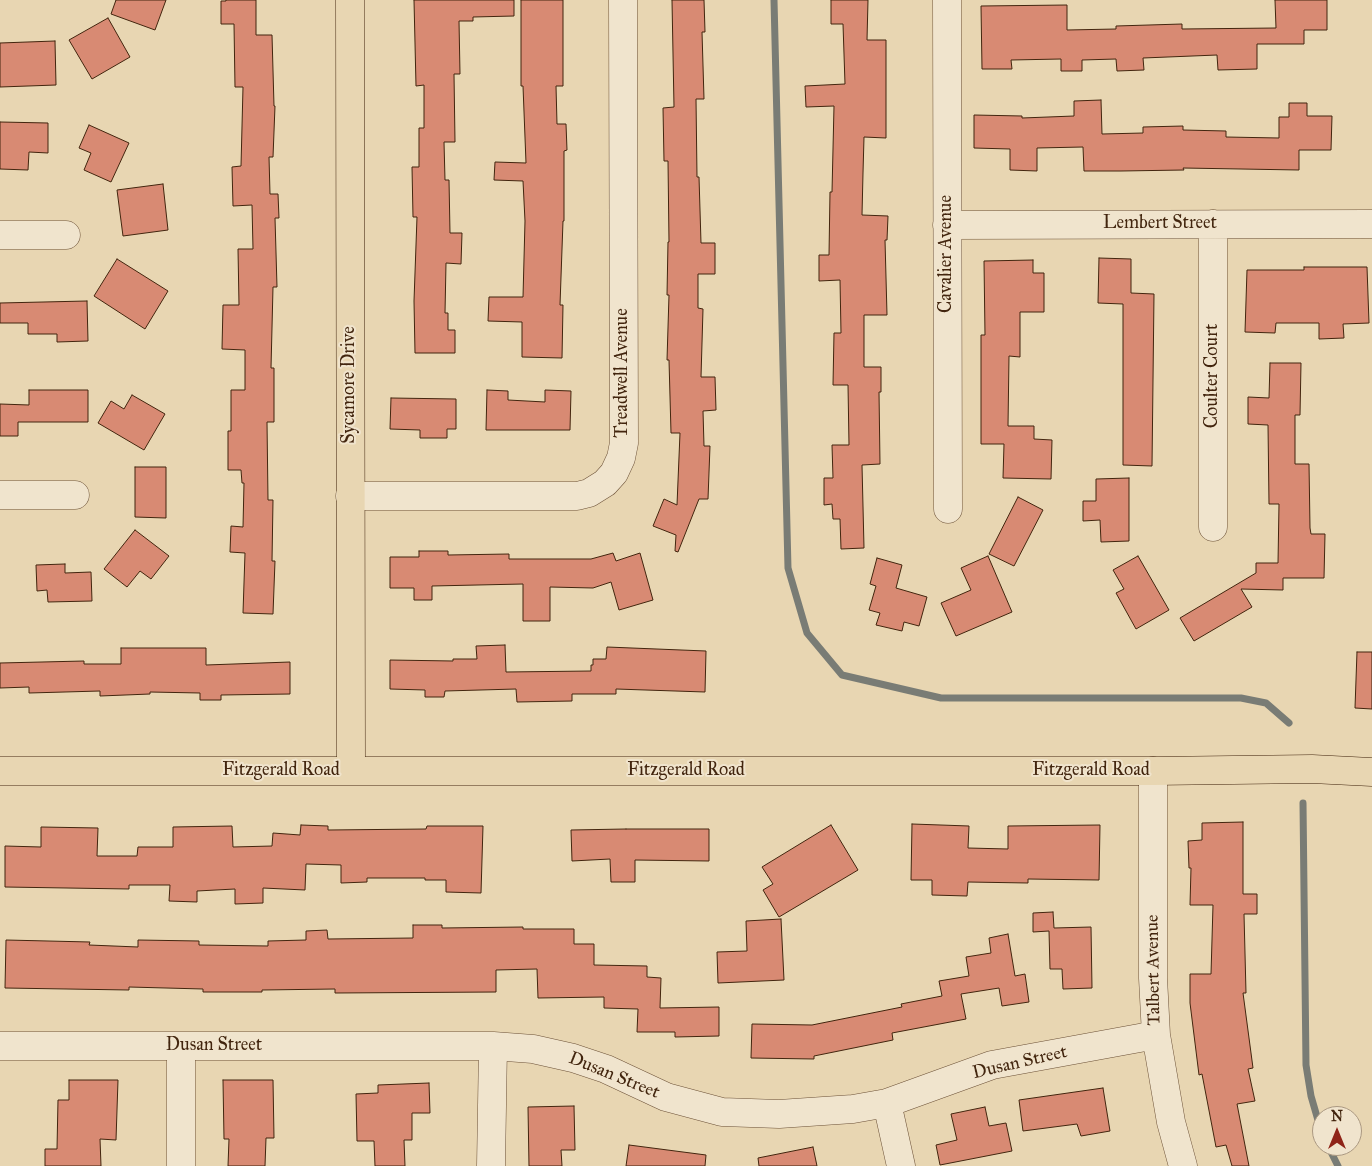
<!DOCTYPE html>
<html>
<head>
<meta charset="utf-8">
<style>
  body { margin:0 }
  #map { position:relative; width:1372px; height:1166px; overflow:hidden; background:#e8d6b2; font-family:"IM FELL Great Primer",serif }
  canvas { display:block }
  .north { position:absolute; left:1312px; top:1106px; width:50px; height:50px; box-sizing:border-box; background:#f0e4cd; border:1px solid #aa9881; border-radius:50%; rotate:0deg; font-size:14px; font-weight:700; line-height:20px; text-align:center; color:#42250e }
  .north::after { content:''; display:block; margin:auto; width:18px; height:22px; background:#8f2418; clip-path:polygon(50% 0,100% 100%,50% 72%,0 100%) }
</style>
</head>
<body>
<div id="map">
<canvas width="1372" height="1166"></canvas>
<div class="north">N</div>
</div>
<script>
const ctx = document.querySelector('canvas').getContext('2d');
ctx.lineJoin = 'round';
function toPath(rows) {
  const path = new Path2D();
  for (const r of rows) {
    path.moveTo(r[0], r[1]);
    for (let i = 2; i < r.length; i += 2) path.lineTo(r[i], r[i + 1]);
  }
  return path;
}
function trace(path, color, width, dash) {
  ctx.strokeStyle = color;
  ctx.lineWidth = width;
  ctx.lineCap = dash ? 'butt' : 'round';
  ctx.setLineDash(dash || []);
  ctx.stroke(path);
}
function paint(path, color) {
  ctx.fillStyle = color;
  ctx.fill(path, 'evenodd');
}
function write(font, color, halo, rows, align = 'center') {
  ctx.font = font + ' "IM FELL Great Primer",serif';
  ctx.lineWidth = 4;
  ctx.setLineDash([]);
  ctx.textBaseline = 'middle';
  ctx.strokeStyle = halo;
  ctx.fillStyle = color;
  for (const [text, x, y, turn = 0] of rows) {
    ctx.save();
    ctx.translate(x, y);
    ctx.rotate((+turn || 0) * Math.PI / 180);
    ctx.textAlign = isNaN(turn) ? turn : align;
    if (halo) ctx.strokeText(text, 0, 0);
    ctx.fillText(text, 0, 0);
    ctx.restore();
  }
}
trace(toPath([
  [774,0,788,568,807,633,842,675,941,698,1241,698,1266,703,1289,723],
  [1303,803,1306,1065,1311,1096,1322,1134],
  [1328,1146,1338,1166]
]), '#797c75', 7);
const building = toPath([
  [116,0,166,0,155,30,111,14,116,0],
  [226,0,256,0,256,35,272,35,274,106,275,106,273,157,269,157,270,194,278,194,279,218,275,218,277,287,273,287,271,368,274,368,274,422,267,422,268,500,273,500,272,561,275,561,273,614,243,613,245,553,230,552,231,526,243,527,244,483,242,483,241,470,228,470,228,431,231,431,231,390,245,390,245,350,222,349,223,305,239,305,238,249,253,249,252,205,233,206,232,167,241,166,243,87,235,87,234,24,221,24,221,1,226,1,226,0],
  [414,0,514,0,514,16,473,17,473,21,459,21,460,74,454,74,455,142,444,142,445,180,449,180,450,233,462,233,461,264,446,263,445,313,448,313,448,330,455,330,455,353,415,353,414,301,417,217,413,217,412,167,419,167,419,128,424,128,424,85,416,86,414,0],
  [521,0,563,0,563,86,556,86,557,124,566,124,567,150,564,151,564,221,563,221,560,305,563,305,562,358,522,357,522,322,488,321,489,297,523,297,525,221,523,181,494,180,495,162,526,163,523,86,521,86,521,0],
  [672,0,704,0,705,32,702,32,704,99,696,99,697,177,699,177,701,243,715,243,715,274,698,274,698,308,703,309,701,377,715,377,716,410,703,411,704,446,710,446,708,499,699,499,678,552,675,551,676,535,653,526,664,499,677,505,680,433,671,433,669,360,667,360,669,295,667,295,668,242,669,242,668,161,664,161,663,108,674,107,672,0],
  [831,0,868,0,867,40,886,40,886,138,864,137,863,173,862,215,888,216,887,240,885,240,887,315,864,315,864,367,881,367,881,392,879,392,880,464,862,465,864,548,841,549,840,519,833,519,832,504,824,505,824,478,833,478,832,445,849,445,848,385,833,385,834,333,841,333,840,280,819,281,819,255,829,255,830,192,832,192,834,106,806,107,805,86,845,84,843,24,831,24,831,0],
  [1275,0,1327,0,1327,30,1304,30,1304,44,1257,44,1257,69,1218,70,1217,55,1143,58,1144,70,1117,71,1116,59,1082,60,1082,71,1061,71,1061,59,1011,60,1012,69,982,69,981,6,1067,5,1067,30,1116,29,1116,26,1182,24,1182,29,1276,28,1275,0],
  [108,18,130,57,92,79,69,40,108,18],
  [55,41,56,85,0,87,0,43,55,41],
  [1101,100,1102,134,1143,133,1143,127,1183,126,1183,130,1226,131,1226,137,1279,138,1279,117,1289,117,1289,103,1307,103,1307,116,1332,116,1331,150,1299,150,1299,170,1183,168,1184,170,1121,171,1084,171,1083,147,1037,148,1037,171,1010,170,1010,149,974,148,974,115,1022,116,1022,118,1074,116,1074,101,1101,100],
  [0,122,48,123,48,153,29,152,28,170,0,169,0,122],
  [89,125,129,143,111,182,84,170,91,153,79,148,89,125],
  [163,184,168,230,123,236,117,190,163,184],
  [1099,258,1131,259,1131,293,1154,294,1152,466,1123,465,1123,304,1098,303,1099,258],
  [117,259,168,291,145,329,94,296,117,259],
  [1033,260,1033,273,1044,273,1044,312,1020,312,1020,357,1009,356,1008,426,1034,426,1034,439,1052,440,1051,479,1003,478,1004,444,981,444,981,335,985,335,984,261,1033,260],
  [1304,267,1367,267,1369,323,1343,324,1344,338,1319,339,1319,323,1276,323,1275,333,1245,332,1247,270,1304,270,1304,267],
  [87,301,88,341,57,342,57,334,28,334,28,323,0,323,0,303,87,301],
  [1270,363,1301,363,1300,415,1295,415,1295,464,1309,464,1310,528,1311,534,1325,534,1324,578,1283,578,1283,590,1241,589,1252,607,1194,641,1180,618,1256,573,1256,563,1278,563,1279,504,1269,504,1268,425,1248,424,1248,397,1269,398,1270,363],
  [29,390,88,390,88,422,18,422,18,436,0,436,0,404,29,405,29,390],
  [487,390,508,391,508,400,545,402,545,390,571,391,570,430,486,430,487,390],
  [132,395,165,414,144,450,98,423,111,401,124,409,132,395],
  [391,398,456,399,456,429,447,429,447,438,420,438,420,430,390,429,391,398],
  [135,467,166,467,166,518,135,517,135,467],
  [1129,478,1129,541,1101,542,1100,520,1083,521,1083,501,1096,501,1096,479,1129,478],
  [1018,497,1043,510,1014,566,989,554,1018,497],
  [135,530,169,556,151,579,140,571,127,587,104,569,135,530],
  [419,551,448,551,448,555,509,554,509,559,591,559,613,553,616,561,640,553,653,600,619,610,611,582,593,588,550,587,550,621,523,621,523,584,432,586,432,600,414,600,414,588,390,588,390,557,419,557,419,551],
  [988,556,1012,612,956,636,941,603,971,590,961,568,988,556],
  [1138,556,1169,610,1136,629,1116,593,1124,589,1113,570,1138,556],
  [877,558,902,565,896,588,927,597,919,626,904,622,902,631,876,625,880,613,869,610,876,586,870,584,877,558],
  [65,564,65,573,91,572,92,601,48,602,47,590,37,591,36,565,65,564],
  [505,645,506,672,591,671,591,665,593,665,593,659,606,659,607,647,706,651,705,692,616,689,616,694,572,694,572,701,517,702,516,689,445,691,444,697,425,697,425,690,390,689,390,660,453,661,453,659,477,659,476,646,505,645],
  [121,648,206,648,206,665,290,662,290,694,221,695,221,700,200,700,200,693,150,692,150,694,100,696,100,691,29,693,29,687,0,688,0,663,84,661,84,664,121,664,121,648],
  [1357,652,1372,652,1372,709,1355,708,1357,652],
  [1243,822,1243,894,1257,894,1257,914,1244,914,1246,993,1243,993,1253,1068,1248,1069,1255,1101,1237,1104,1249,1166,1232,1166,1226,1145,1216,1147,1202,1074,1199,1075,1190,1003,1190,974,1211,974,1213,905,1190,905,1191,868,1189,868,1188,841,1202,840,1202,823,1243,822],
  [912,824,969,826,968,848,1008,849,1008,826,1100,825,1099,880,1028,879,1028,883,968,882,967,896,932,895,932,880,911,880,912,824],
  [301,825,328,826,328,830,426,829,427,826,483,826,481,893,446,892,446,880,425,880,425,878,367,878,367,882,341,883,341,865,306,864,305,890,263,888,263,903,235,904,235,889,197,891,197,902,169,901,170,885,129,885,129,889,5,887,5,846,41,847,41,827,98,828,97,856,137,856,138,847,173,847,173,827,232,826,233,847,272,846,273,833,300,835,301,825],
  [831,825,858,870,779,917,763,890,773,884,762,867,831,825],
  [626,829,709,829,709,861,635,860,635,882,611,882,610,859,572,861,571,830,626,829],
  [1053,912,1054,928,1091,927,1092,988,1063,989,1062,969,1050,969,1049,931,1033,932,1033,913,1053,912],
  [781,919,784,980,718,983,717,952,747,951,746,921,781,919],
  [413,925,442,925,442,928,523,927,523,929,574,929,574,944,594,944,594,965,647,966,647,977,661,978,660,1008,719,1007,719,1036,675,1037,675,1032,637,1032,638,1009,604,1008,604,997,538,998,537,969,496,970,496,992,335,993,335,989,262,990,262,992,203,992,203,989,129,987,129,990,5,988,6,940,90,942,89,945,138,947,138,940,199,941,199,945,268,946,268,941,306,940,306,931,327,930,328,939,413,938,413,925],
  [1008,934,1015,976,1025,974,1029,1002,1002,1006,999,988,961,994,966,1019,892,1033,893,1040,814,1056,814,1059,751,1058,752,1024,812,1025,902,1007,901,1004,942,996,939,981,969,976,966,957,991,953,989,938,1008,934],
  [69,1080,118,1080,116,1140,100,1139,101,1166,45,1166,45,1149,57,1149,58,1100,69,1100,69,1080],
  [223,1080,273,1080,274,1138,266,1138,265,1166,228,1166,229,1139,224,1139,223,1080],
  [429,1083,430,1113,412,1113,412,1140,404,1140,405,1166,375,1166,374,1141,357,1141,356,1094,378,1093,378,1085,429,1083],
  [1103,1088,1110,1131,1081,1136,1077,1124,1023,1131,1019,1100,1103,1088],
  [574,1106,575,1150,561,1150,562,1166,529,1166,528,1107,574,1106],
  [985,1107,989,1126,1006,1123,1012,1151,940,1165,936,1145,957,1140,951,1114,985,1107],
  [629,1145,706,1155,705,1166,626,1166,629,1145],
  [813,1147,817,1166,759,1166,758,1158,813,1147]
]);
paint(building, '#d88a73');
trace(building, '#42250e', 1);
const minor = toPath([
  [947,0,948,509],
  [1213,224,1213,527],
  [947,225,1372,224],
  [0,235,66,235],
  [0,495,75,495],
  [350,496,577,496,589,493,605,483,614,473,621,458,624,443,623,0],
  [1153,771,1153,978,1156,1035,1171,1122,1183,1166],
  [0,1046,493,1046,533,1049,573,1058,606,1069,666,1097,722,1112,779,1114,853,1109,887,1103,992,1065,1156,1035],
  [181,1046,181,1166],
  [887,1103,901,1166],
  [491,1166,493,1046]
]);
const major = toPath([
  [350,0,351,771],
  [0,771,1153,771,1312,769,1372,772]
]);
trace(minor, '#6c5137', 29);
trace(major, '#42250e', 29);
trace(minor, '#f0e4cd', 28);
trace(major, '#e8d6b2', 28);
write('18px', '#42250e', '#f0e4cd', [
  ["Lembert Street",1160,224],
  ["Cavalier Avenue",947,254,-90],
  ["Treadwell Avenue",623,373,-90],
  ["Coulter Court",1213,376,-90],
  ["Sycamore Drive",350,385,-90],
  ["Fitzgerald Road",281,771],
  ["Fitzgerald Road",686,771],
  ["Fitzgerald Road",1091,771],
  ["Talbert Avenue",1154,970,-91],
  ["Dusan Street",214,1046],
  ["Dusan Street",1020,1063,-13],
  ["Dusan Street",614,1076,22]
]);
</script>
</body>
</html>
